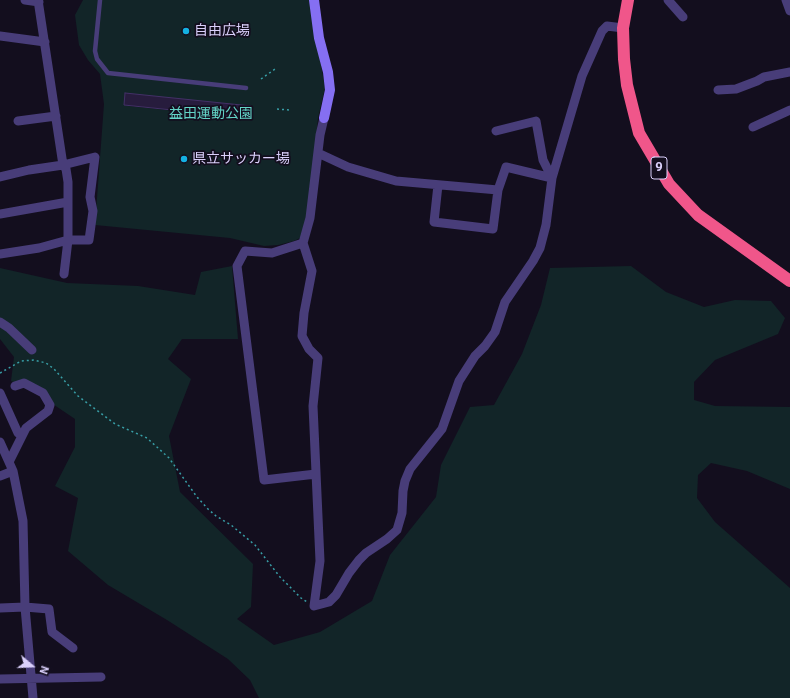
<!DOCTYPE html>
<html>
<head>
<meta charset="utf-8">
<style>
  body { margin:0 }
  #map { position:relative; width:790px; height:698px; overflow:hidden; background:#130e1e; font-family:Roboto,sans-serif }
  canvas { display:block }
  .north { position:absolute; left:12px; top:646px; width:40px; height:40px; -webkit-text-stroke:3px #130e1e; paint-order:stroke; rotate:109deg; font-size:11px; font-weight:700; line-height:16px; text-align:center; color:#dad0fb }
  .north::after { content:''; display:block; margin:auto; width:14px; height:18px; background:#dad0fb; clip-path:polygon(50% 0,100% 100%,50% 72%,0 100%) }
</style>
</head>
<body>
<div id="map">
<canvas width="790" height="698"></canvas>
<div class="north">N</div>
</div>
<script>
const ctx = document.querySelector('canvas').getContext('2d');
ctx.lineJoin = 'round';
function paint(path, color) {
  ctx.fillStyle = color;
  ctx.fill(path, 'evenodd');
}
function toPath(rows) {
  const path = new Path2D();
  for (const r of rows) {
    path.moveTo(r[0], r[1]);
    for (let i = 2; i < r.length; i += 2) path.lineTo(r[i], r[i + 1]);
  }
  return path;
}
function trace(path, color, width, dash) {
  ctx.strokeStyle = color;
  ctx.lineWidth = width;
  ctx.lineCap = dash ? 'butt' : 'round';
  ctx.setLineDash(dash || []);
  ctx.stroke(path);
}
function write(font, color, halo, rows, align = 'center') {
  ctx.font = font + ' Roboto,"Noto Sans JP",sans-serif';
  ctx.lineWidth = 3.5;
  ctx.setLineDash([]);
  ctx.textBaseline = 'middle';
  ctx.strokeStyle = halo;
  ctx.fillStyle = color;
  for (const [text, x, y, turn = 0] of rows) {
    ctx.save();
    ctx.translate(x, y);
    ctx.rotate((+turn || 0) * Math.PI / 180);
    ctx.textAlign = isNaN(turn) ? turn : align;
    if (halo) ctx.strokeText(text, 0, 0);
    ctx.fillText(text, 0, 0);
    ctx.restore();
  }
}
paint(toPath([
  [83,0,310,0,325,88,318,118,308,218,302,237,294,241,278,245,264,246,230,238,95,225,104,104,100,74,88,60,79,45,75,15],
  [232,266,238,339,182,339,168,359,191,379,169,436,180,492,253,564,251,607,237,619,274,645,320,632,372,601,390,555,436,497,441,465,470,407,494,405,522,354,541,305,550,268,631,266,666,292,704,307,735,300,771,301,785,318,778,334,715,360,694,382,694,400,715,406,790,407,790,489,747,471,711,463,698,475,697,498,715,522,790,588,790,698,259,698,250,680,228,659,167,620,108,585,68,551,78,498,55,486,75,447,75,419,32,390,11,381,14,357,0,339,0,268,67,283,138,286,195,295,201,272]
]), '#122528');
paint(toPath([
  [125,105,251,107,253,108,252,119,128,106]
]), '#0007');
const building = toPath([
  [125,93,251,106,249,118,124,105,125,93]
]);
paint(building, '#271c3d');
trace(building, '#433067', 1);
trace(toPath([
  [261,79,275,69],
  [277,109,289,110],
  [0,373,21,361,34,360,46,363,54,369,78,396,115,424,147,438,169,458,197,497,208,509,216,516,231,525,255,545,280,577,301,598,307,602]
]), '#389ea6', 1.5, [2, 3]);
trace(toPath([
  [100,0,95,51,97,59,108,73,246,88]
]), '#483d79', 4.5);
trace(toPath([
  [25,0,39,2],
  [668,0,683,17],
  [786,0,790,11],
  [0,36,45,42],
  [718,90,736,89,757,81,764,77,790,72],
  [324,118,320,135,310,218,303,243,312,271,304,313,302,336,309,349,318,358,313,406,320,561,314,606,329,602,336,595,349,573,359,560,366,553,387,539,397,530,402,513,403,491,405,481,410,469,442,429,459,381,475,356,485,346,495,332,505,302,533,261,540,248,546,225,552,178,582,76,602,31,607,26,623,28],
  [18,121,56,116],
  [753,127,790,110],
  [496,131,536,121,543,160,552,178],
  [318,153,348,167,396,181,498,190,506,167,552,178],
  [0,177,29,170,63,165,95,157,90,197,93,211,89,240,68,240,64,274],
  [438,185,434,222,493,229,498,190],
  [0,214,68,202],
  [303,243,272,253,245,251,237,266,264,480,316,474],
  [0,254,39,248,68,240,68,182,66,169,63,165,38,0],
  [0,322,9,328,32,350],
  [0,393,18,433],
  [0,442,13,471,23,521,25,607,33,698],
  [9,462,26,428,48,411,50,405,43,393,24,383,15,386],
  [0,476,13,471],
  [0,608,25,607,49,609,52,632,73,648],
  [0,679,101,677]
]), '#483d79', 9);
trace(toPath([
  [314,0,319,38,328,72,330,90,324,118]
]), '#856ff2', 10);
trace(toPath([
  [628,0,623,28,624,59,627,85,639,133,669,184,698,215,790,281]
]), '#f0568a', 12);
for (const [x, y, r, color] of [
  [186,31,4,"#14b1e2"],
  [184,159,4,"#14b1e2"]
]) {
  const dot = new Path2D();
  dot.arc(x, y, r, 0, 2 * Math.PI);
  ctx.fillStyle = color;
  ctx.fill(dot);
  trace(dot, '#130e1e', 1.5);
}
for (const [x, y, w] of [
  [659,168,16]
]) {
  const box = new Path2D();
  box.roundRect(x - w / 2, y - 11, w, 22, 3);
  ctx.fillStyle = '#130e1e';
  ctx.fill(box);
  trace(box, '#dad0fb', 1);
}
write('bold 13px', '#dad0fb', null, [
  ["9",659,168]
]);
write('14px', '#dad0fb', '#130e1e', [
  ["自由広場",194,31],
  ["県立サッカー場",192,159]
], 'left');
write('14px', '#63d3c7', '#130e1e', [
  ["益田運動公園",211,114]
]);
</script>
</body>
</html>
